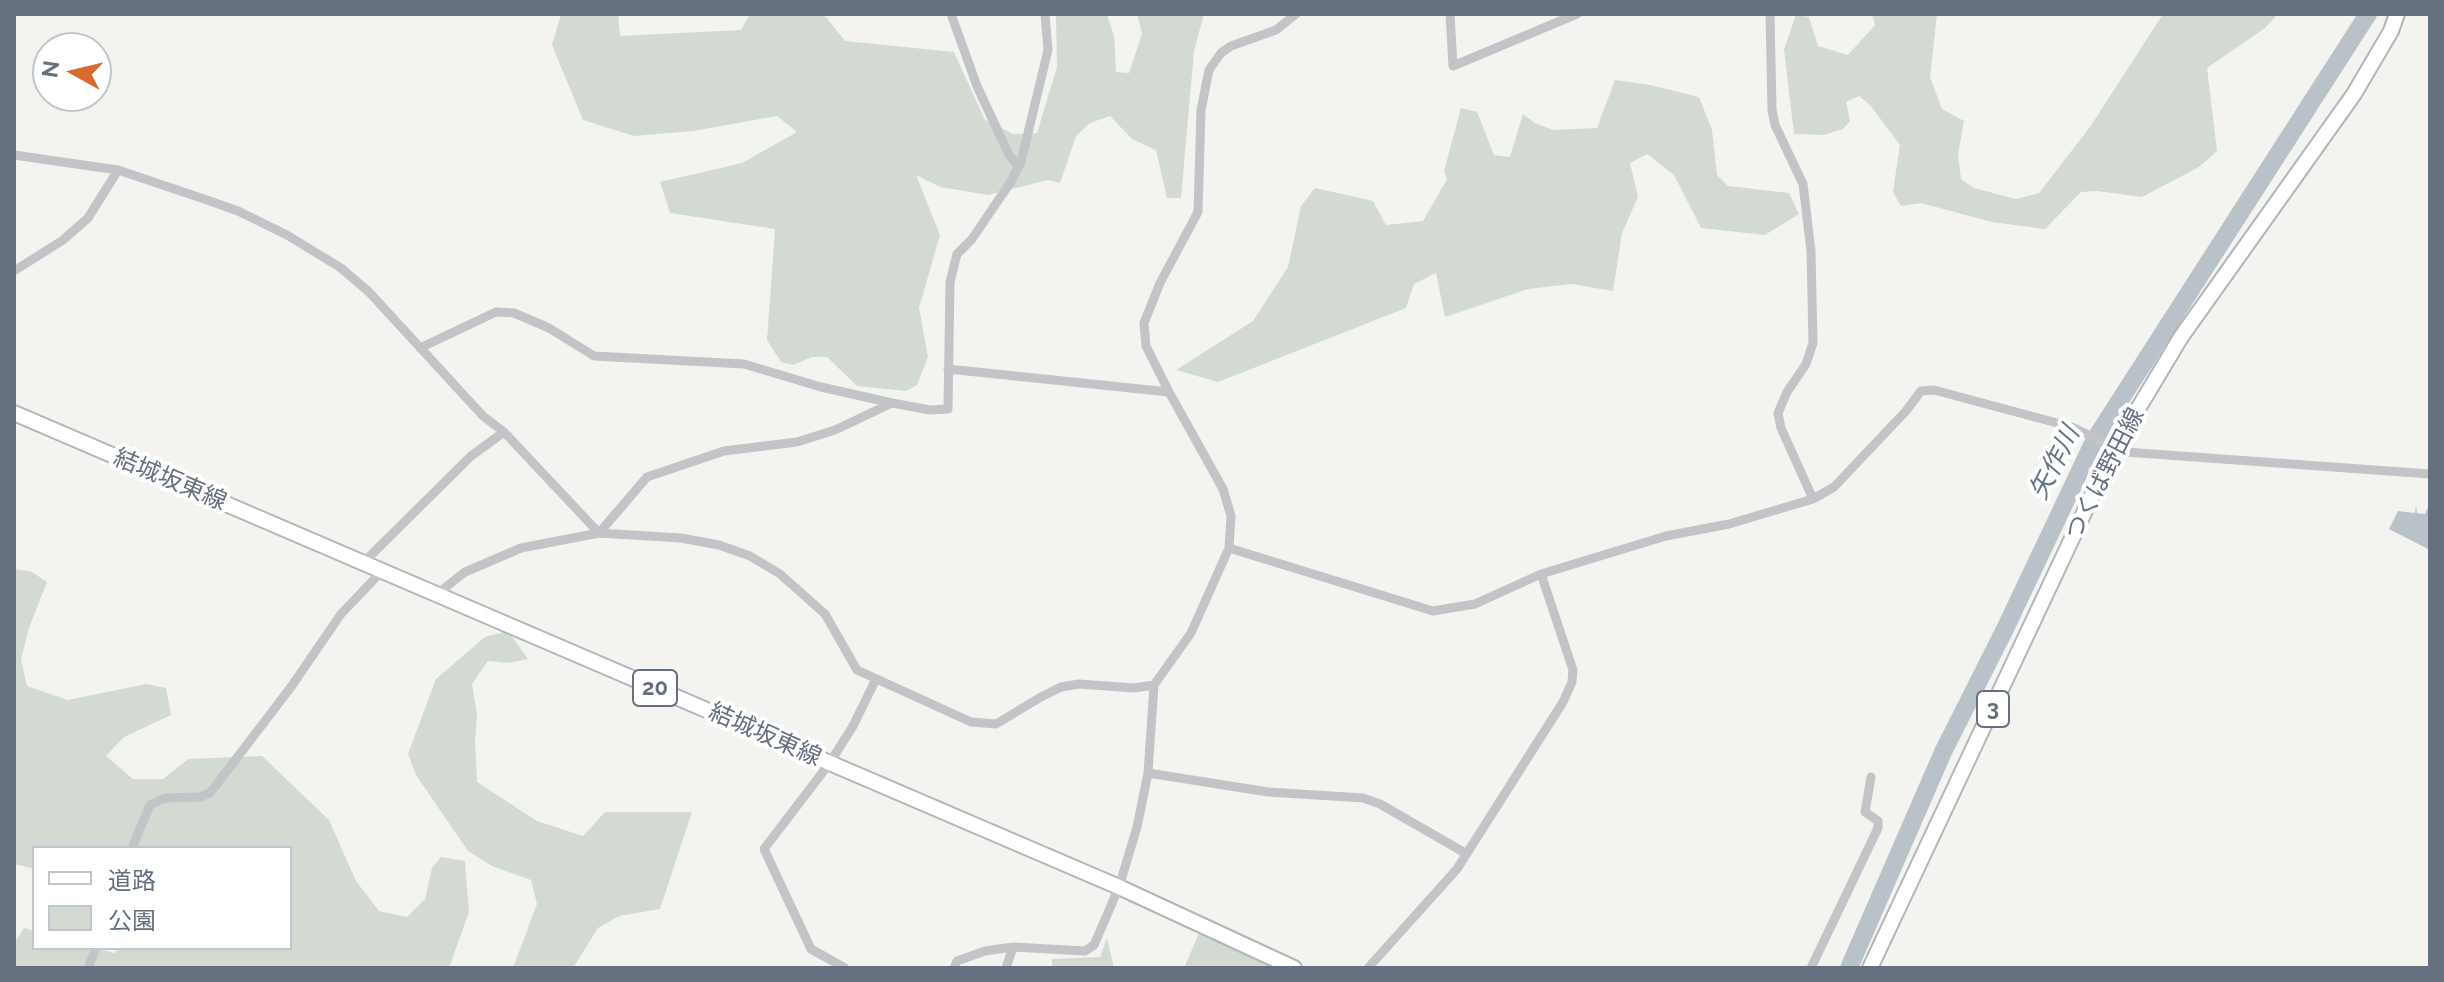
<!DOCTYPE html>
<html>
<head>
<meta charset="utf-8">
<style>
  body { margin:0 }
  #map { position:relative; width:2444px; height:982px; overflow:hidden; background:#f3f4f0; font-family:Raleway,"Noto Sans JP",sans-serif }
  canvas { display:block }
  .frame { position:absolute; inset:0; border:16px solid #64707f; pointer-events:none }
  .legend { position:absolute; left:32px; top:846px; width:260px; height:104px; box-sizing:border-box; background:#fff; border:2px solid #c1c6cc; margin:0; padding:10px 14px; list-style:none; font-size:24px; color:#64707f }
  .legend li { display:flex; align-items:center; gap:16px; height:40px }
  .legend b { width:40px; border:2px solid #c1c6cc }
  .north { position:absolute; left:32px; top:32px; width:80px; height:80px; box-sizing:border-box; background:#fff; border:2px solid #c1c6cc; border-radius:50%; rotate:278deg; font-size:22px; font-weight:700; line-height:32px; text-align:center; color:#64707f }
  .north::after { content:''; display:block; margin:auto; width:28px; height:36px; background:#d76a2c; clip-path:polygon(50% 0,100% 100%,50% 72%,0 100%) }
</style>
</head>
<body>
<div id="map">
<canvas width="2444" height="982"></canvas>
<div class="frame"></div>
<ul class="legend">
<li><b style="height:10px;background:#fff"></b>道路</li>
<li><b style="height:22px;background:#d3dad1"></b>公園</li>
</ul>
<div class="north">N</div>
</div>
<script>
const ctx = document.querySelector('canvas').getContext('2d');
ctx.lineJoin = 'round';
function paint(path, color) {
  ctx.fillStyle = color;
  ctx.fill(path, 'evenodd');
}
function toPath(rows) {
  const path = new Path2D();
  for (const r of rows) {
    path.moveTo(r[0], r[1]);
    for (let i = 2; i < r.length; i += 2) path.lineTo(r[i], r[i + 1]);
  }
  return path;
}
function trace(path, color, width, dash) {
  ctx.strokeStyle = color;
  ctx.lineWidth = width;
  ctx.lineCap = dash ? 'butt' : 'round';
  ctx.setLineDash(dash || []);
  ctx.stroke(path);
}
function write(font, color, halo, rows, align = 'center') {
  ctx.font = font + ' Raleway,"Noto Sans JP",sans-serif';
  ctx.lineWidth = 8;
  ctx.setLineDash([]);
  ctx.textBaseline = 'middle';
  ctx.strokeStyle = halo;
  ctx.fillStyle = color;
  for (const [text, x, y, turn = 0] of rows) {
    ctx.save();
    ctx.translate(x, y);
    ctx.rotate((+turn || 0) * Math.PI / 180);
    ctx.textAlign = isNaN(turn) ? turn : align;
    if (halo) ctx.strokeText(text, 0, 0);
    ctx.fillText(text, 0, 0);
    ctx.restore();
  }
}
paint(toPath([
  [561,14,618,14,620,36,741,30,750,14,819,14,826,17,845,41,954,52,985,120,1013,134,1037,133,1057,67,1056,14,1107,14,1114,36,1116,72,1129,73,1142,34,1137,14,1204,14,1194,51,1181,198,1167,198,1156,150,1132,139,1110,116,1090,123,1076,136,1060,183,1048,180,988,195,940,187,916,175,940,235,919,308,928,357,917,385,906,391,857,386,827,357,812,357,793,365,781,362,767,340,775,229,670,213,660,182,742,163,797,132,777,116,693,131,634,136,583,120,552,45],
  [1868,14,1937,14,1930,77,1942,109,1964,121,1958,154,1961,179,1974,188,2016,199,2039,193,2090,127,2163,14,2278,14,2265,28,2207,68,2217,151,2199,167,2142,197,2097,191,2081,192,2045,229,1992,222,1921,203,1901,206,1893,192,1900,145,1870,105,1859,96,1846,102,1850,121,1843,129,1824,135,1794,134,1784,49,1796,15,1809,17,1818,46,1848,55,1875,25,1873,17],
  [1615,80,1650,85,1699,97,1712,130,1717,175,1728,186,1789,193,1799,214,1765,235,1701,228,1674,175,1647,154,1630,163,1638,197,1622,233,1613,291,1572,284,1528,289,1445,317,1436,273,1414,284,1406,308,1218,382,1176,370,1253,321,1288,267,1301,206,1315,188,1373,201,1386,225,1423,221,1447,179,1444,171,1461,108,1477,112,1494,155,1510,157,1523,114,1535,123,1553,130,1597,128],
  [14,569,32,572,47,582,29,628,21,659,27,686,68,700,146,684,166,688,171,715,124,737,106,756,133,779,163,779,188,759,262,756,329,820,356,881,379,911,407,917,425,899,432,868,441,857,465,861,469,912,449,968,14,968,14,943,24,928,34,931,34,948,96,948,114,953,120,948,290,948,290,848,34,848,34,869,14,864],
  [508,631,528,659,509,663,488,661,472,684,477,714,475,740,477,782,537,821,583,836,605,812,692,812,660,909,619,916,598,928,573,968,513,968,537,904,531,880,492,866,468,851,416,775,408,754,436,679,485,637],
  [1200,931,1278,968,1184,968],
  [1107,938,1114,968,1052,968,1052,959,1100,957]
]), '#d3dad1');
paint(toPath([
  [2416,507,2417,513,2425,514,2428,507,2430,550,2389,529,2398,511,2415,513]
]), '#b9c2c8');
trace(toPath([
  [1849,968,1943,752,2005,629,2095,439,2368,14]
]), '#b9c2c8', 18);
const primary = toPath([
  [14,413,1119,887,1294,968],
  [1870,968,2114,449,2181,337,2354,94,2391,31,2397,14]
]);
trace(primary, '#b2b6b9', 18);
trace(toPath([
  [951,14,977,86,1009,155,1017,165],
  [1450,14,1453,66,1577,14],
  [1770,14,1772,110,1775,125,1803,184,1811,251,1813,343,1806,364,1787,392,1778,413,1781,428,1813,499],
  [14,155,118,170,207,200,238,211,287,235,341,268,369,292,483,416,504,432,599,533],
  [14,271,63,240,88,218,118,170],
  [420,348,496,312,514,313,549,328,594,356,744,364,821,387,892,403,930,410,948,409,950,282,957,254,972,239,1010,183,1021,162,1048,50,1045,14],
  [948,369,1169,392],
  [599,533,647,477,724,451,797,442,835,430,892,403],
  [1229,548,1433,611,1475,604,1541,574,1666,536,1729,524,1813,499,1834,487,1906,411,1921,391,1934,390,2072,427,2125,452,2430,474],
  [363,563,471,456,504,432],
  [437,594,465,572,521,548,599,533,681,538,719,545,750,556,780,574,825,614,857,670,971,722,996,724,1041,697,1061,687,1079,684,1134,688,1154,685],
  [1148,773,1268,792,1363,798,1380,804,1467,854],
  [132,848,150,805,165,798,200,797,210,793,291,687,341,614,382,571],
  [88,968,96,948],
  [845,968,811,949,764,849,829,764,853,726,876,679],
  [954,968,957,961,985,951,1013,947,1085,951,1094,945,1119,887,1137,827,1148,773,1154,685,1191,633,1229,548,1231,516,1223,489,1169,392,1146,346,1144,323,1160,283,1198,212,1201,110,1209,70,1221,53,1231,46,1276,30,1296,14],
  [1006,968,1013,947],
  [1368,968,1457,869,1563,702,1572,682,1573,670,1541,574],
  [1811,968,1878,828,1878,821,1865,812,1871,777]
]), '#c2c4c8', 9);
trace(primary, '#fff', 14);
for (const [x, y, w] of [
  [655,688,44],
  [1993,709,32]
]) {
  const box = new Path2D();
  box.roundRect(x - w / 2, y - 18, w, 36, 6);
  ctx.fillStyle = '#fff';
  ctx.fill(box);
  trace(box, '#64707f', 2);
}
write('bold 22px', '#64707f', null, [
  ["20",655,688],
  ["3",1993,709]
]);
write('24px', '#64707f', '#fff', [
  ["つくば野田線",2105,474,-63],
  ["結城坂東線",170,480,23],
  ["結城坂東線",765,735,24]
]);
write('italic 26px', '#657783', '#fff', [
  ["矢作川",2055,463,-63]
]);
</script>
</body>
</html>
